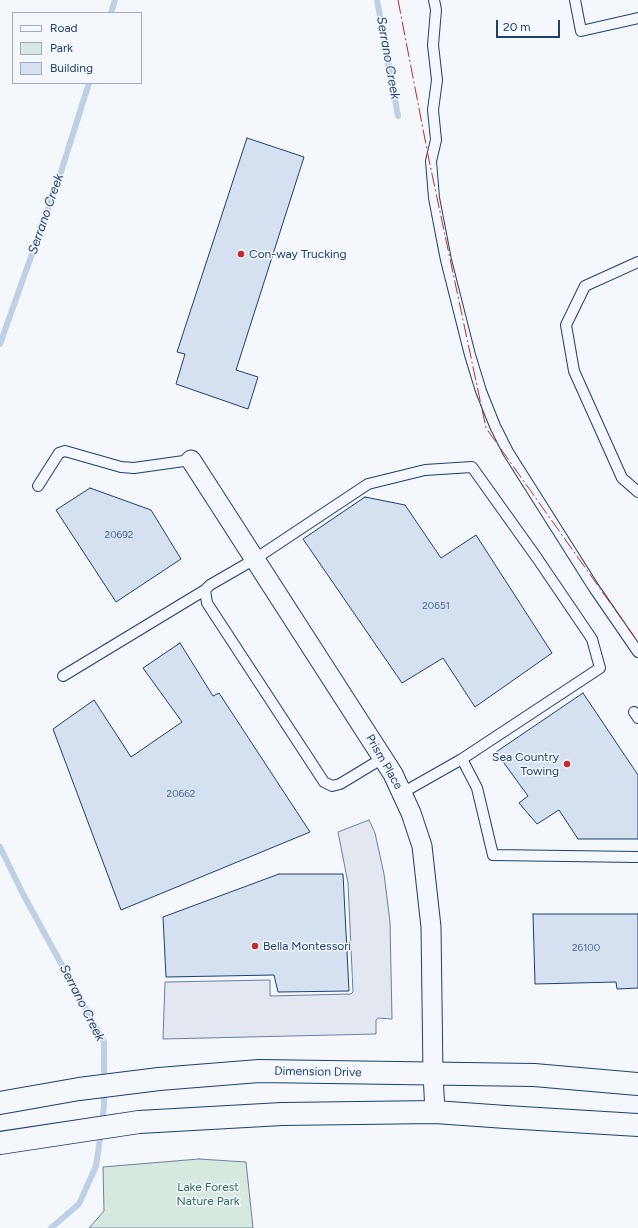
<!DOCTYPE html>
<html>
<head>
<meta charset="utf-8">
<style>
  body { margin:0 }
  #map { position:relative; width:638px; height:1228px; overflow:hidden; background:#f4f7fb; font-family:Figtree,sans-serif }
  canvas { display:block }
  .legend { position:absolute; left:12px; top:12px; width:130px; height:72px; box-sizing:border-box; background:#f4f7fb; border:1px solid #9eadc5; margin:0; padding:5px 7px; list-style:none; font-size:12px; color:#1d3f73 }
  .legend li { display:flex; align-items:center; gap:8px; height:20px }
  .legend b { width:20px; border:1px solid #9eadc5 }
  .scale { position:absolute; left:496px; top:20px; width:64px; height:18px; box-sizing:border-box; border:2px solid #1d3f73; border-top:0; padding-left:5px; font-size:12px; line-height:14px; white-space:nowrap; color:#1d3f73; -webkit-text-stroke:3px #f4f7fb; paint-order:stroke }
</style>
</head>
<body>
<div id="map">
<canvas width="638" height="1228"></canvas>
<ul class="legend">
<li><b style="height:5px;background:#f4f7fb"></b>Road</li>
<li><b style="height:11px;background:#d7e8df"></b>Park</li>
<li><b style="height:11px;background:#d5e0f0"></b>Building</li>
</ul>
<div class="scale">20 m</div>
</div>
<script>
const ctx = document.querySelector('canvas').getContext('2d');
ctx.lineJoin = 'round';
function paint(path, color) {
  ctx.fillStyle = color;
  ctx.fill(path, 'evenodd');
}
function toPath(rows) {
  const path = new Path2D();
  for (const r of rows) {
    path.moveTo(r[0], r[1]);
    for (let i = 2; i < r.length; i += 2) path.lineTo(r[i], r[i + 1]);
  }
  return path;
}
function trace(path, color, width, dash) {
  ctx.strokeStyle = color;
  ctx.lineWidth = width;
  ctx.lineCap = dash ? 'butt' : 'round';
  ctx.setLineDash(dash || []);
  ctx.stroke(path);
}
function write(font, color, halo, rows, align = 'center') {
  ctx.font = font + ' Figtree,sans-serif';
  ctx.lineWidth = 3;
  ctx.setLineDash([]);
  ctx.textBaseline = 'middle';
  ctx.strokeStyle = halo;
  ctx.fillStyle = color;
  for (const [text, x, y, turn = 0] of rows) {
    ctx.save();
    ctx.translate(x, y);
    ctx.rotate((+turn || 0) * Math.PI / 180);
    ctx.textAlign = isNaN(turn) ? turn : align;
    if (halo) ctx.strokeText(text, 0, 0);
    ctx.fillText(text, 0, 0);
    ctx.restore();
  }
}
const green = toPath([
  [199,1159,246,1162,253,1228,89,1228,104,1211,103,1167,199,1159]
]);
paint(green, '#d7e8df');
trace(green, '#687fa3', 1);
const parking = toPath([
  [369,820,375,833,384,874,390,922,392,1019,378,1018,376,1020,376,1034,163,1039,165,982,270,980,270,996,351,994,353,992,348,883,338,832,369,820]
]);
paint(parking, '#e3e8f0');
trace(parking, '#687fa3', 1);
trace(toPath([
  [377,0,398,116],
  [111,13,115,0],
  [0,344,60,175,89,83],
  [0,847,23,894,104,1042,104,1106,102,1123],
  [51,1228,79,1204,96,1166,101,1132]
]), '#bed0e5', 6);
const building = toPath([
  [247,138,304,157,236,370,258,377,248,409,176,384,185,354,177,352,247,138],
  [90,488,151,510,181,559,116,602,56,510,90,488],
  [365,497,405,505,441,558,476,535,552,653,475,707,443,658,402,683,303,539,365,497],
  [180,643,213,696,219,693,310,832,121,910,53,729,94,700,131,757,182,722,143,668,180,643],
  [583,693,638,775,638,839,578,839,559,810,537,824,519,803,528,796,496,752,583,693],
  [279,874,343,874,349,991,278,992,274,975,166,977,163,917,279,874],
  [533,914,638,914,638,988,617,989,616,982,535,984,533,914]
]);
paint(building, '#d5e0f0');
trace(building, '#1d3f73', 1);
const lane = toPath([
  [434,0,436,10,433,45,437,80,433,110,436,140,431,161,434,198,446,260,470,355,481,391,495,426,508,452,594,588,638,652],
  [575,0,581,31,638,18],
  [638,262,585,286,566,325,574,371,622,478,638,492],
  [38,486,59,453,65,451,121,467,134,468,191,460],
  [63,676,205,590],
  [634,712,638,718],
  [383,758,340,784,332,786,324,782,207,603,205,590,210,585,255,559,368,484,425,470,472,467,537,558,592,639,600,668,462,759],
  [402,793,462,759,477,788,493,855,638,857]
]);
const street = toPath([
  [191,460,393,774,411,813,422,846,431,927,433,1074,435,1112]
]);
const secondary = toPath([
  [0,1103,79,1089,159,1079,259,1071,534,1075,638,1084],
  [0,1143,139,1122,282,1114,435,1112,506,1117,638,1125]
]);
trace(lane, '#1d3f73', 12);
trace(street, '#1d3f73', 21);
trace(secondary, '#1d3f73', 24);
trace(lane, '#f4f7fb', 10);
trace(street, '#f4f7fb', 19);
trace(secondary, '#f4f7fb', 22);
trace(toPath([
  [398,0,429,160,486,428,638,642]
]), '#c62828', 1, [14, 3, 2, 3]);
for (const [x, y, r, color] of [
  [241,254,4,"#c62828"],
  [567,764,4,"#c62828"],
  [255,946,4,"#c62828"]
]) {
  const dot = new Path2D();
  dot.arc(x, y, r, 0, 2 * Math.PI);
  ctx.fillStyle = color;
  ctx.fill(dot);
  trace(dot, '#f4f7fb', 1.5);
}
write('10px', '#4b6792', null, [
  ["20692",119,535],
  ["20651",436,606],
  ["20662",181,794],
  ["26100",586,948]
]);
write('12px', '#1d3f73', '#f4f7fb', [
  ["Con-way Trucking",249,254],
  ["Sea Country",559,757,"right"],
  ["Towing",559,771,"right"],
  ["Bella Montessori",263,946]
], 'left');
write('12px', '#1d3f73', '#f4f7fb', [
  ["Prism Place",384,762,60],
  ["Dimension Drive",318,1072,1]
]);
write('12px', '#2c6c60', '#f4f7fb', [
  ["Lake Forest",208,1187],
  ["Nature Park",208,1201]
]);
write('italic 13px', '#1d3f73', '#f4f7fb', [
  ["Serrano Creek",388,58,80],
  ["Serrano Creek",46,214,-71],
  ["Serrano Creek",82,1003,63]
]);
</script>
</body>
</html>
